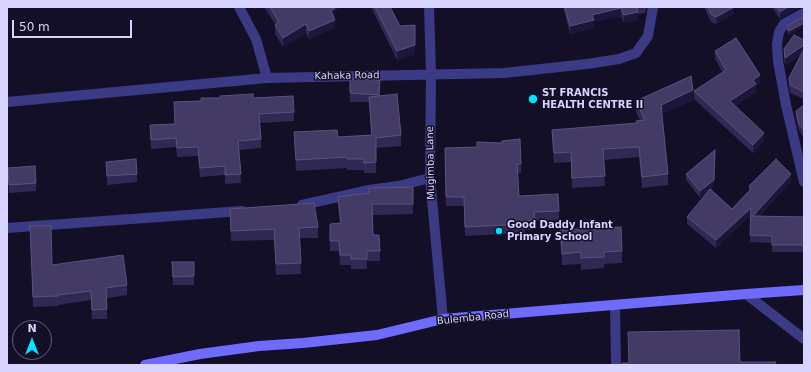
<!DOCTYPE html>
<html>
<head>
<meta charset="utf-8">
<style>
  body { margin:0 }
  #map { position:relative; width:811px; height:372px; overflow:hidden; background:#130f26; font-family:"DejaVu Sans",sans-serif }
  canvas { display:block }
  .frame { position:absolute; inset:0; border:8px solid #d9d4ff; pointer-events:none }
  .north { position:absolute; left:12px; top:320px; width:40px; height:40px; box-sizing:border-box; background:#130f26; border:1px solid #625e7d; border-radius:50%; rotate:0deg; font-size:11px; font-weight:700; line-height:16px; text-align:center; color:#d9d4ff }
  .north::after { content:''; display:block; margin:auto; width:14px; height:18px; background:#00e5ff; clip-path:polygon(50% 0,100% 100%,50% 72%,0 100%) }
  .scale { position:absolute; left:12px; top:20px; width:120px; height:18px; box-sizing:border-box; border:2px solid #d9d4ff; border-top:0; padding-left:5px; font-size:12px; line-height:14px; white-space:nowrap; color:#d9d4ff; -webkit-text-stroke:3px #130f26; paint-order:stroke }
</style>
</head>
<body>
<div id="map">
<canvas width="811" height="372"></canvas>
<div class="frame"></div>
<div class="north">N</div>
<div class="scale">50 m</div>
</div>
<script>
const ctx = document.querySelector('canvas').getContext('2d');
ctx.lineJoin = 'round';
function toPath(rows) {
  const path = new Path2D();
  for (const r of rows) {
    path.moveTo(r[0], r[1]);
    for (let i = 2; i < r.length; i += 2) path.lineTo(r[i], r[i + 1]);
  }
  return path;
}
function trace(path, color, width, dash) {
  ctx.strokeStyle = color;
  ctx.lineWidth = width;
  ctx.lineCap = dash ? 'butt' : 'round';
  ctx.setLineDash(dash || []);
  ctx.stroke(path);
}
function paint(path, color) {
  ctx.fillStyle = color;
  ctx.fill(path, 'evenodd');
}
function write(font, color, halo, rows, align = 'center') {
  ctx.font = font + ' "DejaVu Sans",sans-serif';
  ctx.lineWidth = 3;
  ctx.setLineDash([]);
  ctx.textBaseline = 'middle';
  ctx.strokeStyle = halo;
  ctx.fillStyle = color;
  for (const [text, x, y, turn = 0] of rows) {
    ctx.save();
    ctx.translate(x, y);
    ctx.rotate((+turn || 0) * Math.PI / 180);
    ctx.textAlign = isNaN(turn) ? turn : align;
    if (halo) ctx.strokeText(text, 0, 0);
    ctx.fillText(text, 0, 0);
    ctx.restore();
  }
}
trace(toPath([
  [239,7,256,39,267,78],
  [429,7,431,74,430,178,443,319],
  [804,13,784,24,779,32,777,44,778,61,786,105,804,182],
  [7,102,267,78,504,73,587,64,619,59,636,53,648,36,653,7],
  [302,205,369,190,398,186,430,178],
  [7,228,242,211],
  [746,294,804,339],
  [615,305,616,365]
]), '#3d3a85', 10);
trace(toPath([
  [145,365,200,354,259,346,303,343,377,335,443,319,746,294,804,290]
]), '#6f6bff', 10);
paint(toPath([
  [264,7,341,7,335,11,335,17,334,18,335,28,309,39,306,33,283,47,275,34,275,25,276,25],
  [371,7,390,7,415,54,397,60],
  [563,7,647,7,645,13,638,14,638,20,624,23,621,16,594,22,594,28,570,34],
  [704,7,734,7,734,14,716,24,711,22],
  [772,7,800,7,780,19],
  [804,18,789,35,787,31,787,27],
  [804,40,804,99,790,93,789,86,789,78,801,55,785,65,784,60,784,49],
  [715,51,760,83,756,86,756,92,735,106,764,141,753,153,694,99,694,91,723,73,715,59],
  [350,79,380,80,380,96,401,135,401,146,376,148,376,173,364,173,364,170,347,170,347,168,296,171,294,132,338,137,371,135,369,102,350,102],
  [253,98,294,112,294,121,260,123,261,139,261,148,239,150,241,183,225,184,225,175,200,177,198,156,177,157,176,147,151,149,150,125,175,124,174,102],
  [693,100,662,114,668,174,668,185,642,188,639,157,604,160,605,186,572,188,571,162,554,163,552,141,552,130,636,124,640,120,636,112,636,101],
  [804,105,804,138,799,131,796,119,796,111],
  [477,147,521,164,521,173,518,173,519,196,559,211,559,220,535,221,535,229,525,230,525,233,465,236,464,206,446,206,445,148],
  [106,162,137,174,137,182,107,185],
  [8,168,36,183,36,191,9,193],
  [686,174,714,186,711,189,732,209,749,191,749,186,791,181,760,216,804,217,804,252,772,252,772,243,750,242,751,215,716,248,687,224,687,217,709,191,700,198,686,180],
  [413,187,413,214,373,215,373,235,380,251,380,261,367,261,367,269,351,269,351,265,340,265,339,251,330,251,330,224,340,223,338,207,338,197],
  [230,209,318,227,318,238,300,238,301,274,276,275,274,240,231,241],
  [30,226,52,265,127,285,127,295,107,298,107,319,92,319,91,300,58,305,58,306,33,307],
  [560,230,622,251,622,263,604,264,604,268,581,270,581,264,562,265],
  [172,262,194,262,194,285,173,285]
]), '#312854');
paint(toPath([
  [333,7,341,7,335,11,335,17,331,19,331,11],
  [732,7,734,7,734,14,716,24,716,17],
  [788,7,800,7,780,19,780,12],
  [621,8,621,16,594,22,594,28,570,34,570,26,592,15],
  [638,12,638,20,624,23,624,15],
  [335,20,335,28,309,39,309,31],
  [804,23,804,27,789,35,789,31],
  [306,24,306,33,283,47,283,38],
  [415,45,415,54,397,60,397,51],
  [804,45,804,53,785,65,785,58],
  [760,75,760,83,756,86,756,92,730,109,730,101,753,80],
  [693,90,693,100,661,115,661,105],
  [764,133,764,141,753,153,753,145],
  [715,150,714,186,700,198,700,191],
  [791,174,791,181,753,223,753,216],
  [751,208,751,215,716,248,716,240]
]), '#1d163a');
const building = toPath([
  [270,7,334,7,335,8,331,11,335,20,309,31,306,24,283,38,275,25,279,22,270,7],
  [375,7,390,7,400,26,415,25,415,45,397,51,375,7],
  [565,7,637,7,638,12,624,15,621,8,592,15,594,20,570,26,565,7],
  [708,7,734,7,716,17,711,14,708,7],
  [776,7,788,7,780,12,776,7],
  [803,17,804,18,804,23,789,31,787,27,789,25,803,17],
  [794,35,804,40,804,45,785,58,784,49,794,35],
  [736,38,760,75,753,80,756,84,730,101,764,133,753,145,694,91,726,70,715,51,736,38],
  [804,49,804,92,790,85,789,78,804,49],
  [691,76,693,90,661,105,668,174,642,177,639,147,603,149,605,176,572,178,571,152,554,153,552,130,637,123,636,121,645,120,636,101,691,76],
  [350,79,380,80,379,95,350,93,350,79],
  [253,94,253,98,293,96,294,112,259,114,261,139,238,141,241,174,225,175,225,166,200,168,198,147,177,148,176,138,151,140,150,125,175,124,174,102,201,101,201,98,220,98,220,96,253,94],
  [397,94,401,135,376,138,376,162,364,163,364,159,347,159,347,157,296,160,294,132,337,130,338,137,372,135,369,97,397,94],
  [804,105,804,130,799,124,796,111,804,105],
  [520,139,521,164,517,164,519,196,558,194,559,211,534,212,535,220,525,221,525,224,465,227,464,197,446,197,445,148,477,147,477,142,502,143,502,141,520,139],
  [715,150,714,180,700,191,686,174,715,150],
  [136,159,137,174,107,176,106,162,136,159],
  [776,159,791,174,753,216,804,217,804,245,772,245,772,236,750,235,751,208,716,240,687,217,710,189,732,209,751,189,749,186,776,159],
  [35,166,36,183,9,185,8,168,35,166],
  [413,187,413,204,372,204,373,235,379,235,380,251,367,251,367,259,351,259,351,255,340,255,339,241,330,241,330,224,341,223,338,197,369,193,369,188,413,187],
  [314,203,318,227,299,228,301,263,276,264,274,229,231,231,230,209,314,203],
  [30,226,51,226,52,265,123,255,127,285,106,288,107,309,92,310,91,291,58,295,58,296,33,297,30,226],
  [621,227,622,251,604,252,604,257,581,258,581,252,562,254,560,230,621,227],
  [172,262,194,262,194,276,173,277,172,262],
  [739,330,740,362,776,362,775,365,622,365,622,363,629,363,628,332,739,330]
]);
paint(building, '#433a66');
trace(building, '#5a527e', 1);
for (const [x, y, r, color] of [
  [533,99,5,"#00e5ff"],
  [499,231,4,"#00e5ff"]
]) {
  const dot = new Path2D();
  dot.arc(x, y, r, 0, 2 * Math.PI);
  ctx.fillStyle = color;
  ctx.fill(dot);
  trace(dot, '#130f26', 1.5);
}
write('10px', '#d9d4ff', '#130f26', [
  ["Kahaka Road",347,76,-1],
  ["Mugimba Lane",431,163,-91],
  ["Bulemba Road",473,318,-6]
]);
write('bold 10px', '#d9d4ff', '#130f26', [
  ["ST FRANCIS",542,93],
  ["HEALTH CENTRE II",542,105],
  ["Good Daddy Infant",507,225],
  ["Primary School",507,237]
], 'left');
</script>
</body>
</html>
